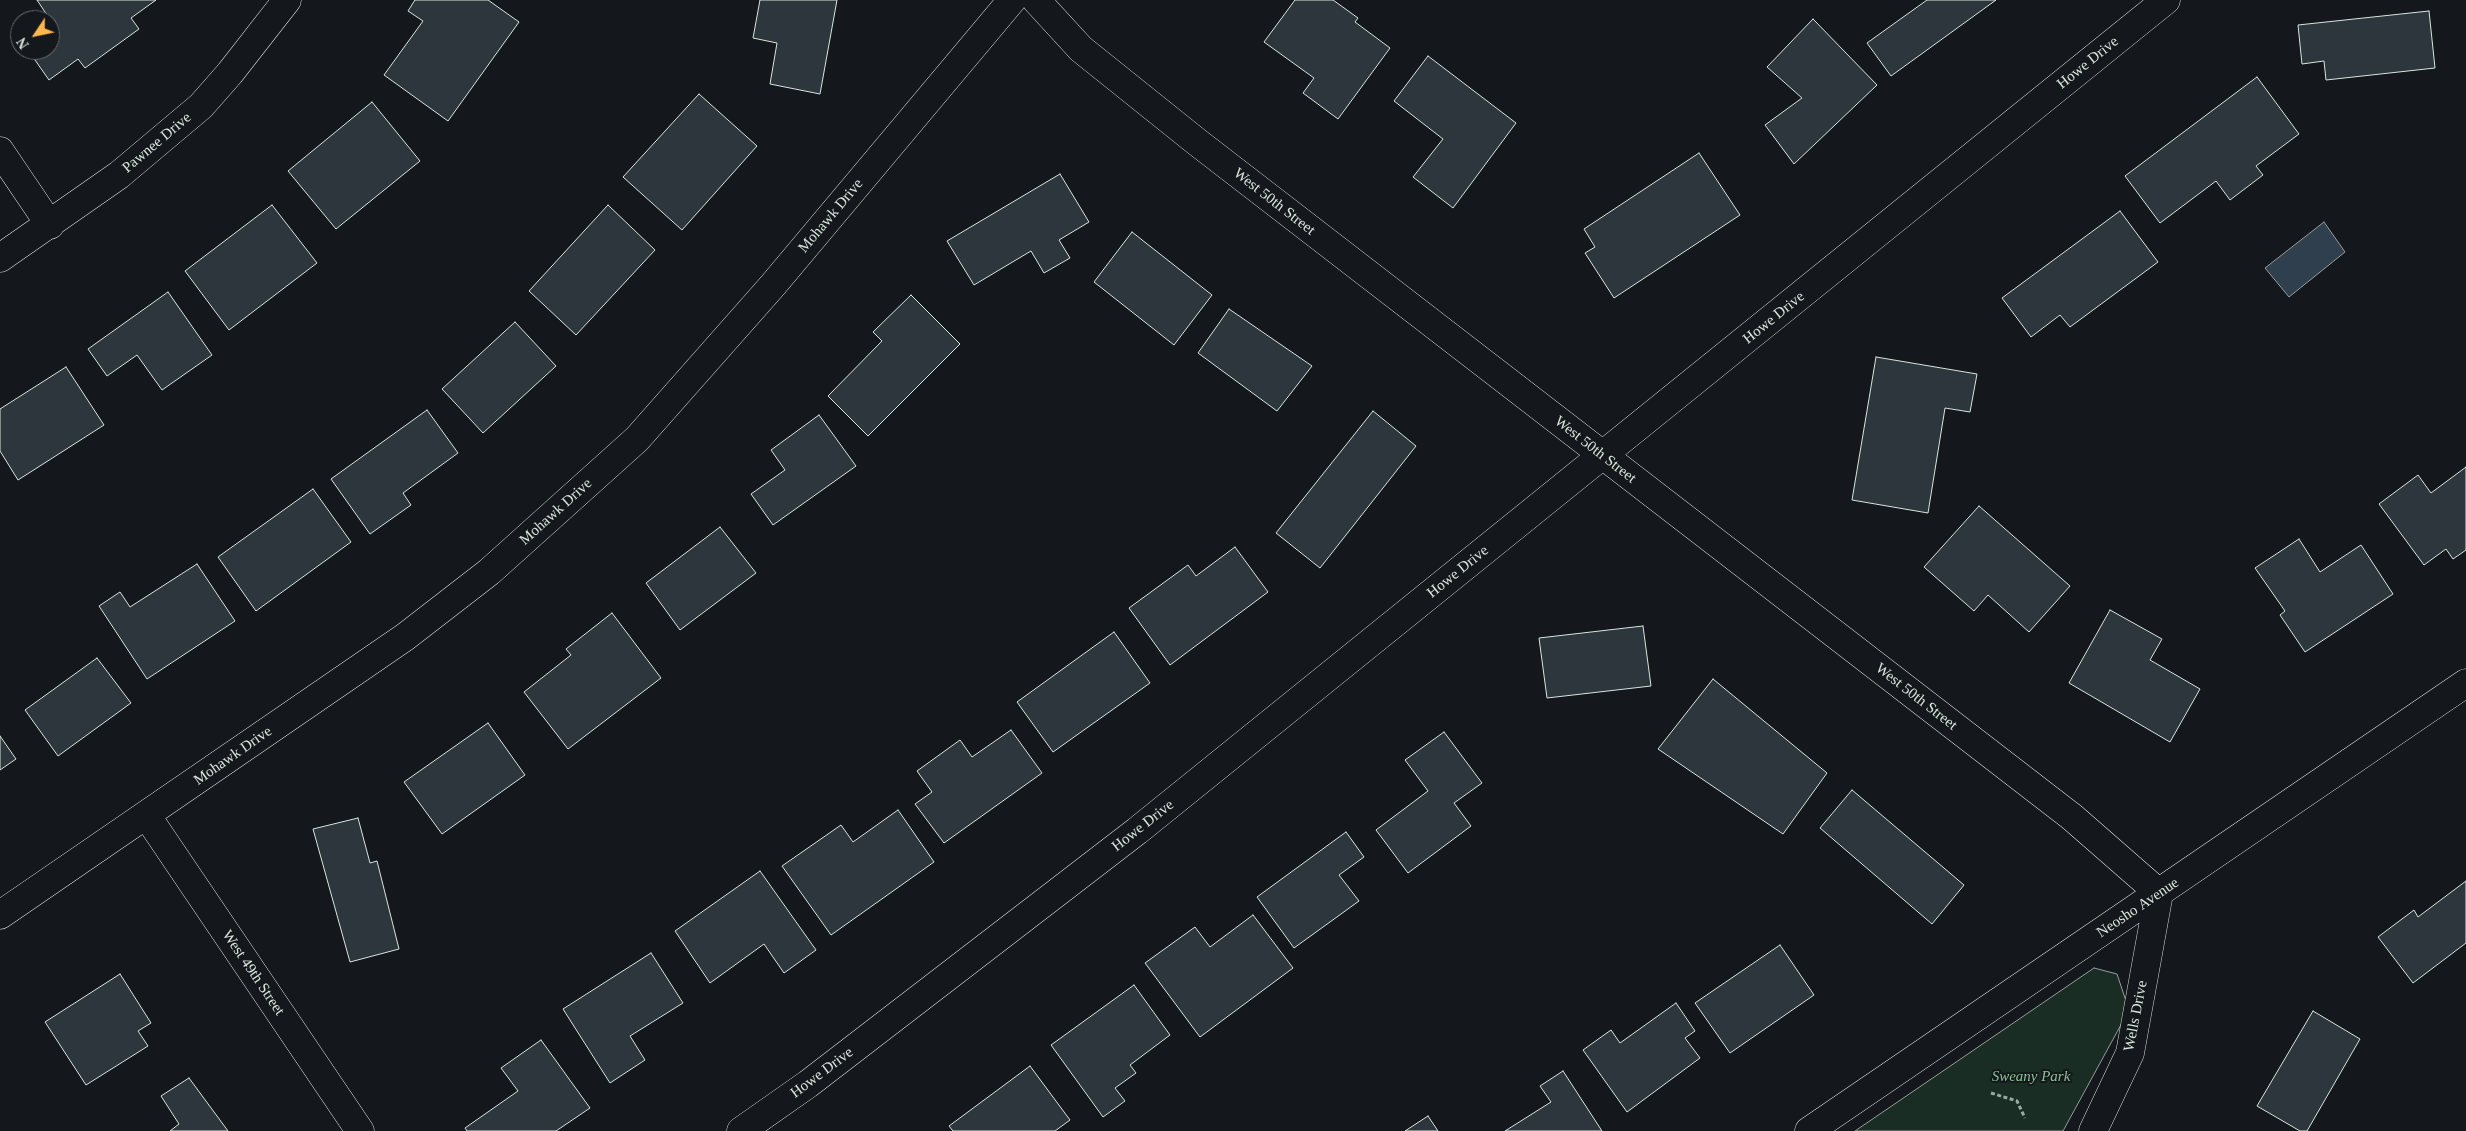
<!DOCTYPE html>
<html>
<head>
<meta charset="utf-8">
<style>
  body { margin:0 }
  #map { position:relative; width:2466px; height:1131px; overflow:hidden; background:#14181c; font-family:Georgia,serif }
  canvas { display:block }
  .north { position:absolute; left:10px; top:10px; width:50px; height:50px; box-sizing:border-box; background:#14181c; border:1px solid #626a69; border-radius:50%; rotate:236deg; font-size:14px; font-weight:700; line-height:20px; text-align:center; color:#d8e6dc }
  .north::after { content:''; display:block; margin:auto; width:18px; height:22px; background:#ffb74d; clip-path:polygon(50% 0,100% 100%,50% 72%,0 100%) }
</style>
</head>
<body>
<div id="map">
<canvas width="2466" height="1131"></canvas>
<div class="north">N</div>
</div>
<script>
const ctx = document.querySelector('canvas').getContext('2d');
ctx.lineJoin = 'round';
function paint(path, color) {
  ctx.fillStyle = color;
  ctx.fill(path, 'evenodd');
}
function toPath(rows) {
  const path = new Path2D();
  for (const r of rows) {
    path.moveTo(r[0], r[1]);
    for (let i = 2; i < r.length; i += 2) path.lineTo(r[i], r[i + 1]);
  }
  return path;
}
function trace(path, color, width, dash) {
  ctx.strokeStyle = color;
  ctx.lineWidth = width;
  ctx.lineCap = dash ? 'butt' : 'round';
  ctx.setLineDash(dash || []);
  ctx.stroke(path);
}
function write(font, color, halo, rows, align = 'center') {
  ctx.font = font + ' Georgia,serif';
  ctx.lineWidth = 4;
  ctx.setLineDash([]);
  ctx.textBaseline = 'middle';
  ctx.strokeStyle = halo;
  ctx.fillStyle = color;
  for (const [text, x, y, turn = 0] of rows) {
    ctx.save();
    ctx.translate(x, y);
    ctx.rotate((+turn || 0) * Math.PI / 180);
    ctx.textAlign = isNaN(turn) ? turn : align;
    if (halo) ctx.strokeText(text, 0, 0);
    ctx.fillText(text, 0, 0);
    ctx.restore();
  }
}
const green = toPath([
  [2094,968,2117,974,2129,1010,2063,1131,1855,1131,2094,968]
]);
paint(green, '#1a2d24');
trace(green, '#939e99', 1);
const water = toPath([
  [2324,222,2345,252,2289,297,2265,268,2324,222]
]);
paint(water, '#2f3f4d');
trace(water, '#939e99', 1);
const building = toPath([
  [37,0,156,0,131,18,139,29,85,68,78,59,49,80,28,50,50,50,51,21,37,0],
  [415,0,488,0,519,22,448,121,384,75,423,21,408,11,415,0],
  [760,0,837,0,820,94,770,84,777,43,753,38,760,0],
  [1295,0,1333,0,1358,18,1355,22,1390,48,1338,119,1303,93,1314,78,1264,42,1295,0],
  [1927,0,1996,0,1891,76,1867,43,1927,0],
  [2429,11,2435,68,2326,80,2324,61,2302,64,2298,25,2429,11],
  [1813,19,1877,85,1794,164,1765,125,1802,98,1767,67,1813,19],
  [1428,56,1516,123,1453,208,1413,177,1443,139,1394,101,1428,56],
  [2257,77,2299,134,2256,166,2263,175,2230,200,2216,181,2160,223,2125,176,2257,77],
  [699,94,757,146,682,230,623,177,699,94],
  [372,102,420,161,336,229,288,171,372,102],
  [1699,153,1740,215,1614,298,1585,253,1595,247,1584,229,1699,153],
  [1060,174,1089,222,1059,240,1070,258,1044,273,1031,251,974,285,947,241,1060,174],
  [272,205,317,263,229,330,185,271,272,205],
  [608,205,655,250,576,335,529,291,608,205],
  [2120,211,2158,262,2070,327,2060,315,2031,337,2002,298,2120,211],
  [1132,232,1212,295,1174,345,1094,282,1132,232],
  [168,292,212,355,162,390,137,355,107,376,88,349,168,292],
  [911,295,960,344,868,436,828,396,882,341,873,332,911,295],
  [1229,309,1312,366,1277,411,1198,353,1229,309],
  [515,322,556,366,483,433,442,389,515,322],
  [1876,357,1977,374,1970,412,1945,408,1928,513,1852,500,1876,357],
  [66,367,104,425,18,480,0,451,0,409,66,367],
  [427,410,458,453,403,493,411,505,370,534,331,479,427,410],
  [1373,411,1416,446,1320,568,1276,533,1373,411],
  [819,415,856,466,773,525,751,494,785,470,771,450,819,415],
  [2466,467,2466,550,2453,559,2446,549,2424,565,2379,504,2418,475,2431,493,2466,467],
  [313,489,351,542,256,611,218,557,313,489],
  [1979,506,2070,586,2029,632,1988,595,1974,611,1924,567,1979,506],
  [720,527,756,573,680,630,646,583,720,527],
  [2299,539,2320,572,2361,545,2393,594,2305,652,2280,615,2285,611,2255,568,2299,539],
  [1235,547,1268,592,1170,665,1129,608,1188,565,1196,576,1235,547],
  [197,564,235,621,147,679,99,606,120,592,130,607,197,564],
  [2110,610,2162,639,2150,660,2200,689,2170,742,2069,683,2110,610],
  [612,613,661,678,568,749,524,692,571,655,566,649,612,613],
  [1643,626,1651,686,1547,698,1539,638,1643,626],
  [1114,632,1150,683,1053,752,1017,702,1114,632],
  [97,658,131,703,58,756,25,710,97,658],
  [1713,679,1827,773,1783,834,1658,749,1713,679],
  [488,723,525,775,442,834,404,782,488,723],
  [1011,730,1042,773,944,843,915,804,932,792,917,771,960,740,972,757,1011,730],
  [1444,732,1482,783,1454,803,1471,826,1408,873,1376,830,1428,791,1405,760,1444,732],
  [0,736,16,759,0,770,0,736],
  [1852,790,1964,885,1932,924,1820,828,1852,790],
  [898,810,934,862,831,935,782,866,841,825,853,842,898,810],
  [358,818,370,863,377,861,399,949,350,962,313,829,358,818],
  [1346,832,1364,857,1339,875,1359,901,1294,948,1257,897,1346,832],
  [760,871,816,950,784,973,764,944,710,983,675,931,760,871],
  [2466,881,2466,943,2413,983,2378,937,2414,910,2418,917,2466,881],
  [1253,915,1293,968,1200,1037,1145,963,1195,927,1210,947,1253,915],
  [1780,945,1814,995,1730,1053,1695,1003,1780,945],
  [651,953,683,1003,630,1036,645,1060,610,1083,563,1009,651,953],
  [120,974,151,1023,138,1031,148,1046,86,1085,45,1022,120,974],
  [1134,985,1170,1035,1130,1065,1136,1073,1115,1088,1125,1101,1103,1117,1051,1045,1134,985],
  [1676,1003,1695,1031,1685,1038,1700,1058,1627,1112,1583,1050,1611,1030,1620,1043,1676,1003],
  [2313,1011,2360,1039,2307,1131,2300,1131,2257,1106,2313,1011],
  [541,1040,590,1108,556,1131,467,1131,465,1128,518,1091,501,1068,541,1040],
  [1030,1066,1070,1120,1055,1131,953,1131,949,1126,1030,1066],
  [1563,1071,1602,1131,1505,1131,1551,1102,1540,1086,1563,1071],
  [189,1078,228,1131,170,1131,179,1124,161,1096,189,1078],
  [1428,1116,1438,1131,1405,1131,1428,1116]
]);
paint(building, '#2c363c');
trace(building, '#d8e6dc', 1);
const minor = toPath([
  [1036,0,1081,49,1197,142,2072,817,2159,893,2130,1053,2093,1131],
  [0,151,50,225],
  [0,258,119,175,201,106,230,73,287,0],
  [147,816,360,1131],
  [0,915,405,637,489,572,637,439,773,285,1012,0],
  [741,1131,808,1084,1137,831,2166,0],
  [1809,1131,2466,683]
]);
trace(minor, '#d8e6dc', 29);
trace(toPath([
  [1991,1093,2017,1101,2025,1118]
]), '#9da8a2', 3, [4, 2.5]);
trace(minor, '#14181c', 28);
write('15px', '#d8e6dc', '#14181c', [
  ["Howe Drive",2088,63,-39],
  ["Pawnee Drive",157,143,-40],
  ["West 50th Street",1274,202,38],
  ["Mohawk Drive",831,216,-50],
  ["Howe Drive",1774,318,-39],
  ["West 50th Street",1595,450,38],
  ["Mohawk Drive",556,512,-42],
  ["Howe Drive",1458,572,-39],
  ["West 50th Street",1916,697,38],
  ["Mohawk Drive",233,756,-35],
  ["Howe Drive",1143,826,-38],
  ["Neosho Avenue",2138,908,-34],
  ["West 49th Street",253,973,56],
  ["Wells Drive",2136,1016,-79],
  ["Howe Drive",822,1073,-37]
]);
write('italic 15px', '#8ac095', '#14181c', [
  ["Sweany Park",2031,1077]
]);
</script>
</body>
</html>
